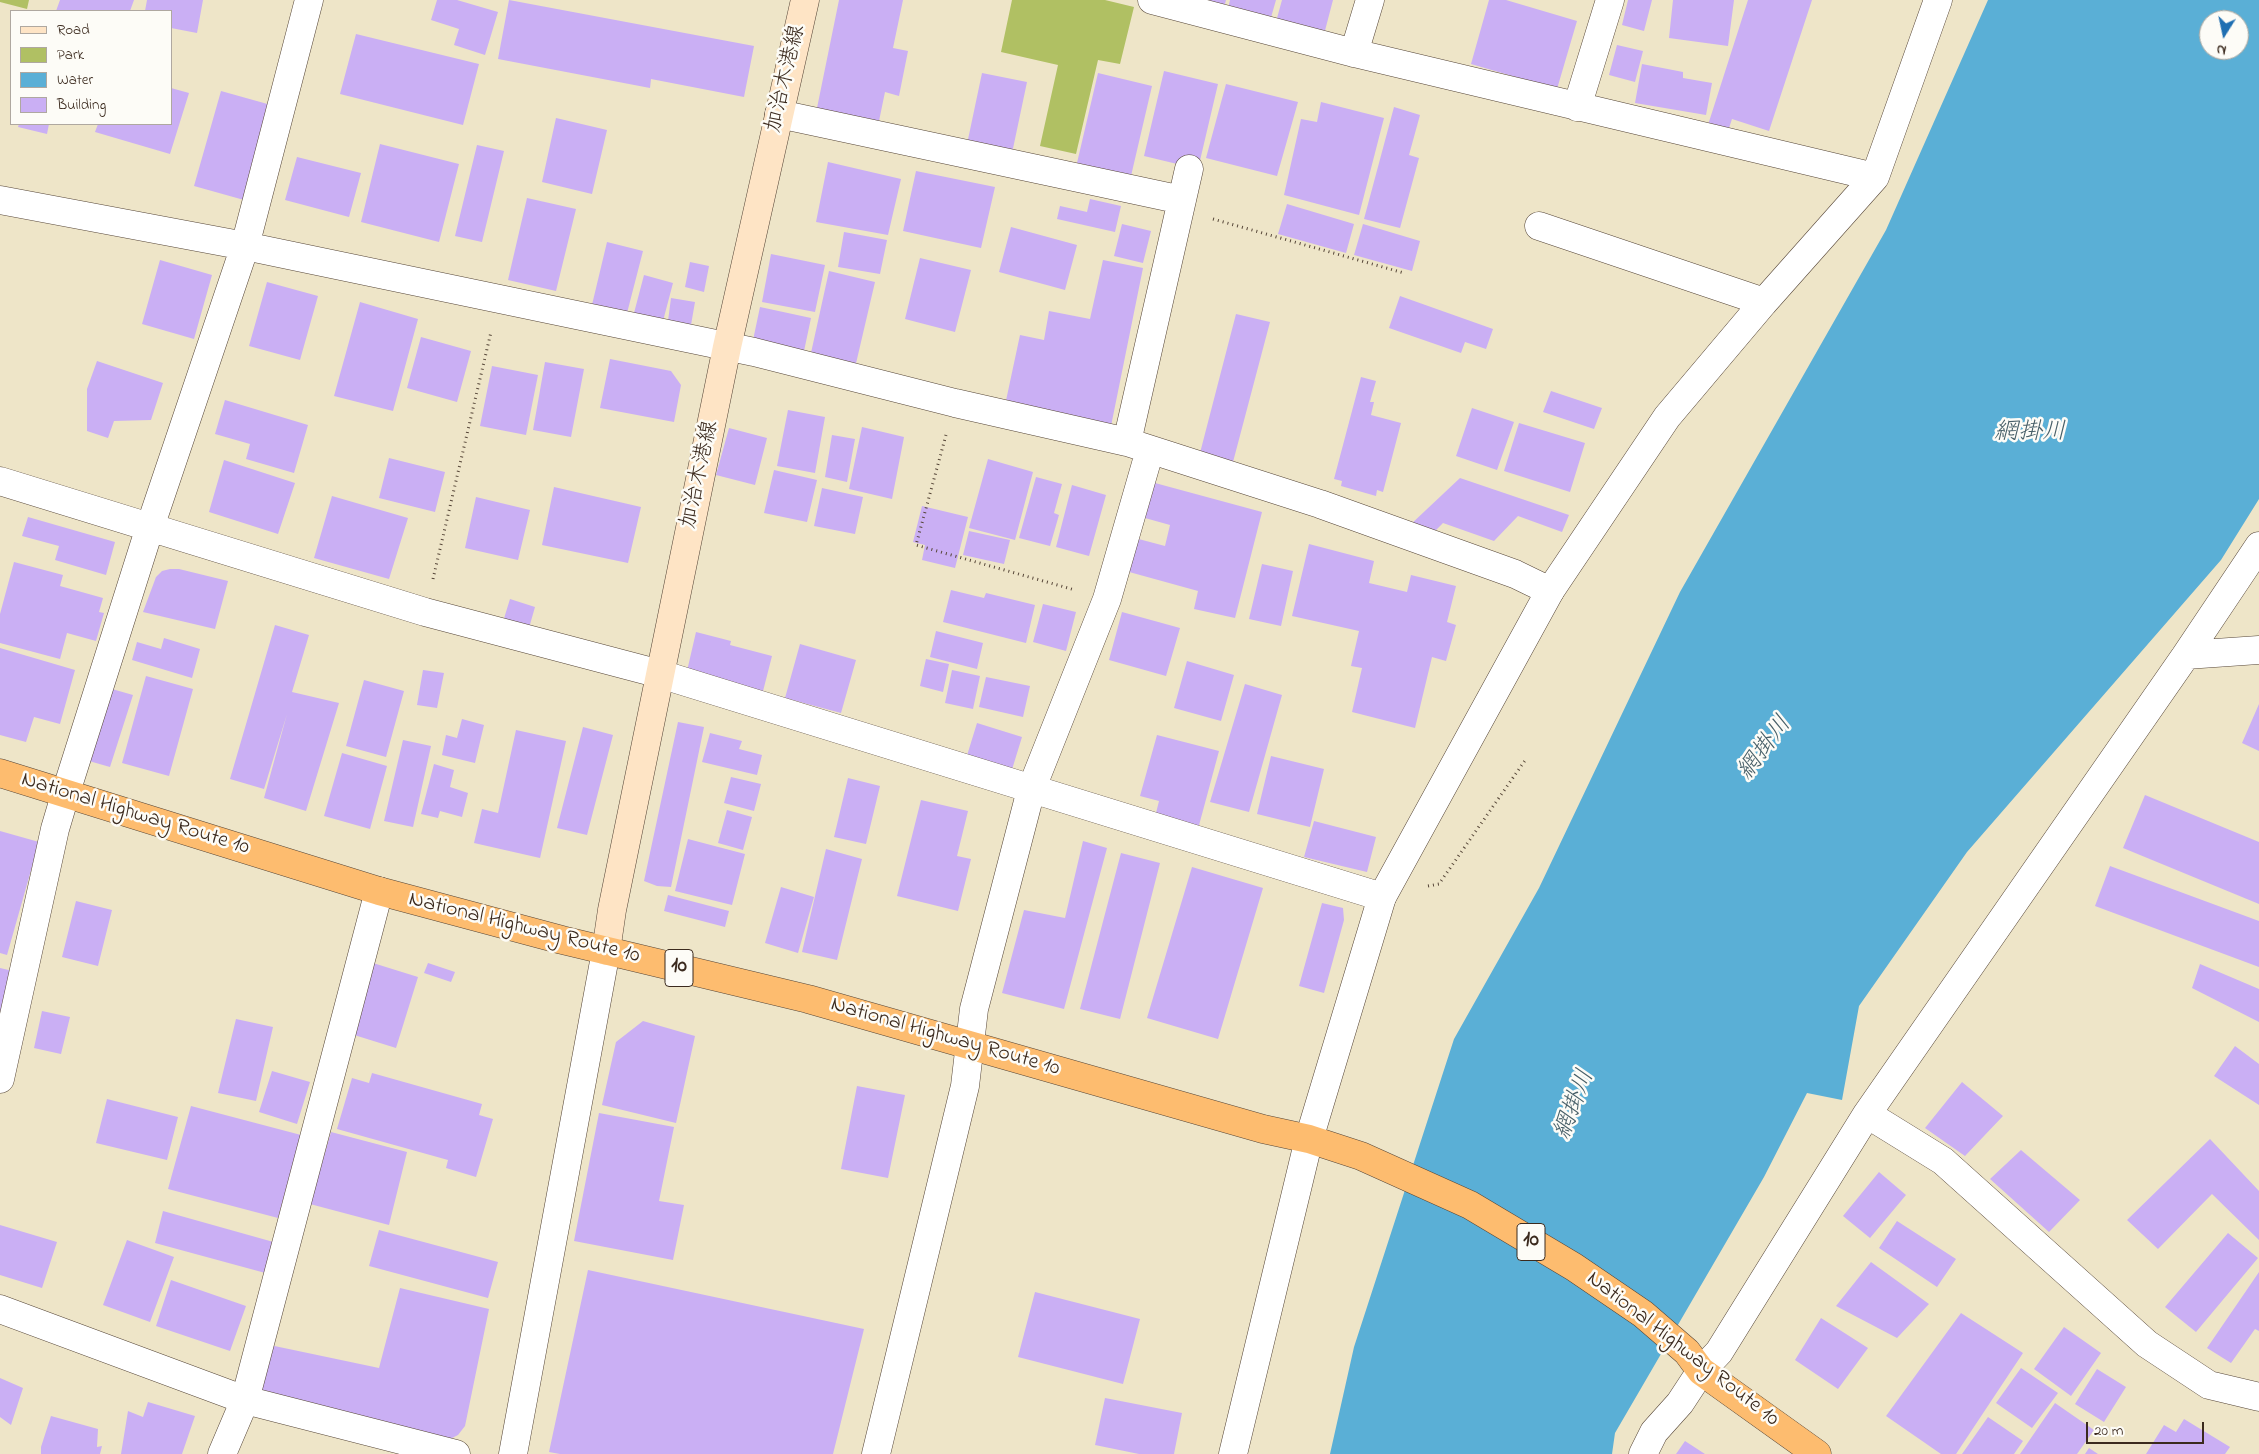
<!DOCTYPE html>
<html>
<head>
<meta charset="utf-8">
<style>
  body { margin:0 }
  #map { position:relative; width:2259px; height:1454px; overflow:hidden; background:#eee5c8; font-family:"Indie Flower",sans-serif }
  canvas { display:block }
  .legend { position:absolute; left:10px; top:10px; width:162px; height:115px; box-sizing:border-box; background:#fdfcf7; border:1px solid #afa8a0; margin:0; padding:6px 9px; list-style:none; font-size:15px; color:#3b2a1e }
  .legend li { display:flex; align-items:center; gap:10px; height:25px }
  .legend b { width:25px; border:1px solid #afa8a0 }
  .north { position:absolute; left:2199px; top:10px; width:50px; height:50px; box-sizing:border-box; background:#fdfcf7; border:1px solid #afa8a0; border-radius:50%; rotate:190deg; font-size:14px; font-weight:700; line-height:20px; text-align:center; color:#3b2a1e }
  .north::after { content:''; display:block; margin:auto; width:18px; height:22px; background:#1f6fb2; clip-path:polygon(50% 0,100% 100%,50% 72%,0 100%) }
  .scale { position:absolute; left:2086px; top:1422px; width:118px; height:22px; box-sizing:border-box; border:2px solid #3b2a1e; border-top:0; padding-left:6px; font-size:15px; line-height:18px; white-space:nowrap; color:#3b2a1e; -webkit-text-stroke:4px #fdfcf7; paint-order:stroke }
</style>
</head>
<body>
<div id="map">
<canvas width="2259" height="1454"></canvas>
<ul class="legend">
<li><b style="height:6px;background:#fee4c5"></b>Road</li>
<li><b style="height:14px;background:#b0c063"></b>Park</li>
<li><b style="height:14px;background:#5aafd6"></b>Water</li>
<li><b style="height:14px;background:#caaff4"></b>Building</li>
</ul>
<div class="north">N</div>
<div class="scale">20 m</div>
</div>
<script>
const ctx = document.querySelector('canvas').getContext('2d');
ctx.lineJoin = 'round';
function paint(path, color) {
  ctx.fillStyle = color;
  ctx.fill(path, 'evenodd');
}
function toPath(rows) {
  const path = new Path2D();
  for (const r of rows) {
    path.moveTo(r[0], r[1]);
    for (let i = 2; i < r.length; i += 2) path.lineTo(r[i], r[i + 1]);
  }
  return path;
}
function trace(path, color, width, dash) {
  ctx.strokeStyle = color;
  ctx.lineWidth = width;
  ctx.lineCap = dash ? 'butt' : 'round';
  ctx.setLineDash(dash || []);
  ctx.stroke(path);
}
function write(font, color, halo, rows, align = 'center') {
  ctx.font = font + ' "Indie Flower","Klee One",sans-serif';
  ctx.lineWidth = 5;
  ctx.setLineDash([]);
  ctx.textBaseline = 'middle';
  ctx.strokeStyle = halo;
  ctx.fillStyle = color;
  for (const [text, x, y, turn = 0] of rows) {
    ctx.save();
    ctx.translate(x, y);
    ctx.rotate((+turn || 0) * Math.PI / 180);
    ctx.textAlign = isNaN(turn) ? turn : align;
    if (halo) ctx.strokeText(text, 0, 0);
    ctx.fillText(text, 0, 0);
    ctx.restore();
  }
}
paint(toPath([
  [0,0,29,0,27,9,0,2],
  [1012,0,1105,0,1134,7,1120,64,1098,60,1076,154,1040,146,1058,65,1001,52]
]), '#b0c063');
paint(toPath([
  [1988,0,2259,0,2259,499,2221,560,1967,852,1859,1006,1842,1100,1807,1093,1764,1177,1615,1433,1612,1454,1330,1454,1354,1347,1454,1039,1539,888,1680,592,1886,230],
  [2209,20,2239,20,2239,50,2209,50]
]), '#5aafd6');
paint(toPath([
  [60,0,134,0,130,11,56,11],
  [147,0,203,0,197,33,171,28,171,11,145,11],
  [437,0,457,0,498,12,485,55,454,45,459,29,431,20],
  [509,0,754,46,744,97,651,79,650,88,498,59],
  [839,0,903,0,893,48,908,51,899,96,885,92,879,121,817,108],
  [1188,0,1226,0,1223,12],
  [1230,0,1276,0,1268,28,1226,16],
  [1282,0,1333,0,1322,42,1274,29],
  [1489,0,1506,0,1577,21,1557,89,1471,64],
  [1628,0,1652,0,1644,31,1622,25],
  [1673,0,1734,0,1728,46,1669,38],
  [1748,0,1812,0,1769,131,1732,119,1727,134,1707,128],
  [356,34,479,64,463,125,340,94],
  [1617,45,1643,51,1635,82,1609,75],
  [1642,64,1683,72,1683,78,1712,83,1706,115,1635,103],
  [1164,71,1218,84,1198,169,1144,156],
  [982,73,1027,82,1011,158,966,149],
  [1098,73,1152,86,1131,176,1077,163],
  [1226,84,1298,102,1277,176,1206,158],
  [171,88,189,93,170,154,95,132,98,124,171,124],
  [221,91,271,105,244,200,194,186],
  [1321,102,1384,118,1359,215,1284,195,1301,119,1317,122],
  [1394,107,1420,115,1409,155,1419,158,1400,228,1364,219],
  [556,118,607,130,592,194,542,182],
  [19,124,49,124,47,134,18,127],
  [380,144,459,164,439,242,361,222],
  [477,145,504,151,482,242,455,236],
  [297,157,361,173,349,217,285,200],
  [828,162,901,179,888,235,816,222],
  [916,171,995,187,981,248,903,231],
  [527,198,576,209,556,291,508,280],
  [1090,199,1121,206,1115,232,1057,219,1060,206,1087,212],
  [1287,204,1354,224,1346,253,1278,234],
  [1122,224,1151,231,1143,263,1114,256],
  [1363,224,1420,241,1412,271,1354,255],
  [1011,227,1077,245,1065,290,999,272],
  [844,232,887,240,880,274,838,267],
  [607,242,643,251,626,317,591,309],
  [771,254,825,265,815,312,762,302],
  [920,258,971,270,955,332,905,319],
  [160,260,212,275,194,339,142,324],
  [1103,260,1143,268,1110,431,1004,410,1020,335,1044,340,1049,311,1090,319],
  [690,262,709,266,704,292,685,287],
  [829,271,875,282,854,372,809,362],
  [644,275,673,283,663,321,634,313],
  [267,282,318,296,300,360,249,346],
  [1400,296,1493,329,1486,349,1465,342,1461,353,1389,328],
  [671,298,695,302,691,325,668,321],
  [360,302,418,319,393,411,334,396],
  [760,307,811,318,800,370,749,359],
  [1236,314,1270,322,1233,462,1200,453],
  [421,337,471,351,457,402,407,388],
  [610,359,671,371,681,385,674,422,600,408],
  [97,361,163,383,151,420,114,421,108,438,87,431,87,389],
  [545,362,584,369,571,437,533,430],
  [492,366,538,375,526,435,480,426],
  [1361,377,1376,381,1370,402,1374,402,1371,415,1401,423,1383,492,1377,490,1376,496,1341,486,1342,481,1334,479],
  [1551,391,1602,408,1594,429,1543,412],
  [225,400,308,425,294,473,246,459,250,444,215,434],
  [1472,408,1514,422,1497,470,1456,456],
  [788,410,825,417,815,473,777,466],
  [1519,423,1585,443,1570,492,1504,471],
  [862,427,904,437,892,499,849,489],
  [729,428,767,438,755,485,716,475],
  [832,435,855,439,847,482,825,477],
  [389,458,445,472,435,512,379,498],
  [988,459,1033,472,1015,540,969,528],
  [224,460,295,483,278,534,209,512],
  [774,470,817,480,807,522,764,513],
  [1036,477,1062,484,1054,513,1059,515,1050,546,1019,538],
  [1460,478,1569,515,1562,532,1518,516,1494,541,1443,523,1431,535,1409,526],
  [1155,483,1262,512,1235,618,1194,609,1198,591,1122,570,1131,537,1165,546,1170,525,1145,518],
  [1072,485,1106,495,1089,556,1056,547],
  [554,487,641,507,628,563,542,545],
  [822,488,863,497,855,534,814,526],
  [332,496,408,518,389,579,314,558],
  [476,497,530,510,518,560,465,548],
  [922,506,968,517,955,568,922,560,925,545,913,542],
  [28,517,115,542,106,575,55,560,59,546,22,536],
  [969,531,1010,540,1004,564,963,555],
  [1309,544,1374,561,1369,583,1407,592,1411,575,1456,586,1447,622,1456,625,1446,661,1432,657,1415,728,1352,712,1362,668,1351,666,1359,631,1292,616],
  [14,562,63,575,60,586,103,598,99,612,104,613,96,641,67,633,60,659,0,643,0,614],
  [1262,564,1293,571,1281,626,1249,619],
  [170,569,179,569,228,581,215,629,143,612,156,577,162,571],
  [951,590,984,598,986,593,1035,605,1026,643,943,622],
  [510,599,535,607,523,649,497,641],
  [1043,604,1076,612,1066,651,1033,642],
  [1122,612,1180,628,1166,676,1109,660],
  [275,625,309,635,292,692,339,703,306,811,264,798,287,714,264,789,230,779],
  [936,631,983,643,977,669,930,657],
  [696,632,731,641,730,645,772,656,760,703,684,684],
  [164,638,200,649,192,678,132,660,137,642,161,649],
  [800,644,856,660,841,713,785,698],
  [0,648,75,670,60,724,34,717,26,742,0,735],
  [926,659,949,664,943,692,920,686],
  [1187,661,1234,675,1221,721,1174,708],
  [423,670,444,673,437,708,417,705],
  [952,670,980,676,973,709,945,703],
  [146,676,193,689,169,776,122,763],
  [986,677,1030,686,1023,717,979,707],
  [364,680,404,691,386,757,346,746],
  [1245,684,1282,695,1249,812,1210,802],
  [112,689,133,695,110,767,89,761],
  [2259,704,2259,751,2242,743],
  [462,719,484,725,475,763,442,755,446,735,457,738],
  [678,722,704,727,671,887,657,886,644,881],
  [977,723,1022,737,1010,776,965,762],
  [583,727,613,735,587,835,557,828],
  [516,730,566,741,540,858,474,843,482,809,498,813],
  [710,733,742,741,739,749,762,755,757,775,702,762],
  [1157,735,1219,751,1198,829,1155,817,1159,801,1140,796],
  [403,740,431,746,413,827,384,821],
  [342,753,387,766,370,829,324,816],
  [1271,756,1324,769,1310,827,1257,814],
  [434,764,454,770,450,787,468,793,462,817,440,811,438,818,421,814],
  [731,777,761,784,754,811,724,803],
  [848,778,880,786,866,844,834,837],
  [2145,795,2259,842,2259,904,2123,848],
  [921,800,968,811,957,856,971,859,958,911,897,896],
  [727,810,752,817,743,850,718,843],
  [1314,821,1376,837,1367,872,1304,857],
  [0,831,39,842,7,955,0,953],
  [688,839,745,854,732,905,675,891],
  [1083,841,1107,848,1064,1009,1002,993,1024,910,1065,918],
  [826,849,862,859,837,960,802,952],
  [1121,853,1160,863,1120,1019,1080,1009],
  [2110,866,2259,921,2259,967,2095,906],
  [1192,867,1263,888,1218,1039,1147,1018],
  [781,887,814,897,798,953,765,943],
  [668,895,729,911,725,927,664,911],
  [76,901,112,910,98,966,62,957],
  [1322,903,1343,908,1344,920,1324,993,1299,986],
  [373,963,418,977,396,1048,351,1034],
  [428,963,455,972,451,982,424,973],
  [2200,964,2259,989,2259,1022,2192,988],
  [0,968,13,971,0,1022],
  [42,1011,70,1017,61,1054,34,1048],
  [236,1019,273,1027,256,1101,218,1093],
  [643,1021,695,1036,676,1123,602,1105,616,1042],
  [2235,1046,2259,1064,2259,1105,2214,1076],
  [272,1071,310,1082,297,1124,259,1112],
  [372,1073,482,1104,479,1115,493,1119,476,1177,446,1168,448,1160,337,1129,352,1078,369,1083],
  [1962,1082,2003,1116,1965,1156,1925,1128],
  [857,1086,905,1095,888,1178,841,1169],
  [107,1099,178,1117,167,1160,96,1143],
  [191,1106,301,1135,278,1218,168,1189],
  [599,1113,674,1127,659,1201,684,1205,673,1260,574,1241],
  [331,1132,407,1152,389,1225,310,1204],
  [2210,1139,2259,1191,2259,1240,2212,1194,2158,1249,2127,1220],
  [2021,1150,2080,1200,2049,1232,1990,1179],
  [1879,1172,1906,1195,1870,1238,1843,1216],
  [163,1211,277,1243,269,1274,155,1243],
  [1897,1221,1956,1259,1937,1287,1879,1248],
  [0,1225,57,1242,42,1288,0,1275],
  [379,1230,498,1262,488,1298,369,1266],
  [2228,1233,2258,1258,2196,1332,2165,1307],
  [127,1240,174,1257,150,1322,103,1305],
  [1871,1262,1929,1304,1897,1338,1836,1306],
  [588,1270,864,1329,833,1454,560,1454,549,1452],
  [2259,1272,2259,1331,2255,1329,2231,1363,2207,1348],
  [171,1280,246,1306,230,1351,156,1326],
  [400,1288,489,1309,465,1426,458,1435,448,1440,251,1396,265,1344,379,1368],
  [1035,1292,1140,1319,1123,1384,1018,1357],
  [1961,1313,2023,1353,1956,1454,1941,1454,1886,1416],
  [1821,1318,1868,1348,1838,1389,1795,1360],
  [2064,1327,2101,1353,2071,1396,2034,1369],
  [2021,1368,2058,1393,2032,1428,1996,1403],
  [2097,1369,2126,1387,2104,1422,2075,1404],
  [0,1378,23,1388,11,1425,0,1417],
  [1105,1398,1182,1413,1174,1454,1139,1454,1095,1445],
  [148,1402,195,1416,182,1454,121,1454,128,1411,143,1417],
  [2055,1403,2094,1430,2077,1454,2020,1454],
  [51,1416,98,1429,97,1447,102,1446,100,1454,41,1454,41,1447],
  [1988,1417,2023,1441,2014,1454,1962,1454],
  [2184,1419,2230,1447,2225,1454,2146,1454,2164,1425,2176,1432],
  [1685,1441,1705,1454,1676,1454],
  [2089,1448,2098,1454,2085,1454]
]), '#caaff4');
const minor = toPath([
  [1152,0,1354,53,1875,177],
  [1354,53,1370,0],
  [1577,107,1610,0],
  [779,114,1182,200],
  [0,200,245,246,754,352,955,403,1127,442,1320,504,1515,574,1550,591,1667,417,1764,302,1875,177,1938,0],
  [1539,226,1764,302],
  [1127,442,1189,169],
  [0,481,425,612,660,674,1382,897],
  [2186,655,2259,650],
  [0,1079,55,829,66,792,150,527,245,246,309,0],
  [1867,1114,1943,1161,2147,1344,2209,1385,2259,1397],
  [222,1454,245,1400,379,891],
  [876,1454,965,1086,974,1009,1031,790,1107,599,1150,450],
  [1643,1454,1654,1432,1680,1403,1701,1371,1719,1352,1867,1114,2186,655,2259,546]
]);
const tertiary = toPath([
  [0,1309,245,1400,456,1454],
  [513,1454,606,951],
  [1233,1454,1309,1139,1382,897,1550,591]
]);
const secondary = toPath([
  [606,951,612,910,727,347,805,0]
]);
const trunk = toPath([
  [0,773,379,891,562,940,808,999,1263,1129,1309,1139,1361,1156,1470,1205,1574,1267,1643,1314,1687,1352,1701,1371,1817,1454]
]);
trace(minor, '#564638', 29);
trace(tertiary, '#564638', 29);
trace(secondary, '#564638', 29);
trace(trunk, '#564638', 29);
trace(toPath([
  [1213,219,1404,273],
  [946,435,916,545,1075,590],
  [433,579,491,332],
  [1428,886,1439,884,1526,759]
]), '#564638', 3, [1, 4]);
trace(minor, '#fff', 28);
trace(tertiary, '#fff', 28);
trace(secondary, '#fee4c5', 28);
trace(trunk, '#fdbc6f', 28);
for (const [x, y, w] of [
  [679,968,28],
  [1531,1242,28]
]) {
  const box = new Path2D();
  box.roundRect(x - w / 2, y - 18.5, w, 37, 4);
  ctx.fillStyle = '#fdfcf7';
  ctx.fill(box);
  trace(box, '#3b2a1e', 1);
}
write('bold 21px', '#3b2a1e', null, [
  ["10",679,968],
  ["10",1531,1242]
]);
write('22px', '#3b2a1e', '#fdfcf7', [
  ["加治木港線",787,79,-77],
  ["加治木港線",701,475,-78],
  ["National Highway Route 10",135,815,17],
  ["National Highway Route 10",524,929,14],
  ["National Highway Route 10",945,1038,16],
  ["National Highway Route 10",1682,1350,38]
]);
write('italic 24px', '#475f68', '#fdfcf7', [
  ["網掛川",2030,434],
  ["網掛川",1766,749,-53],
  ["網掛川",1576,1105,-69]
]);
</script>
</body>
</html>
